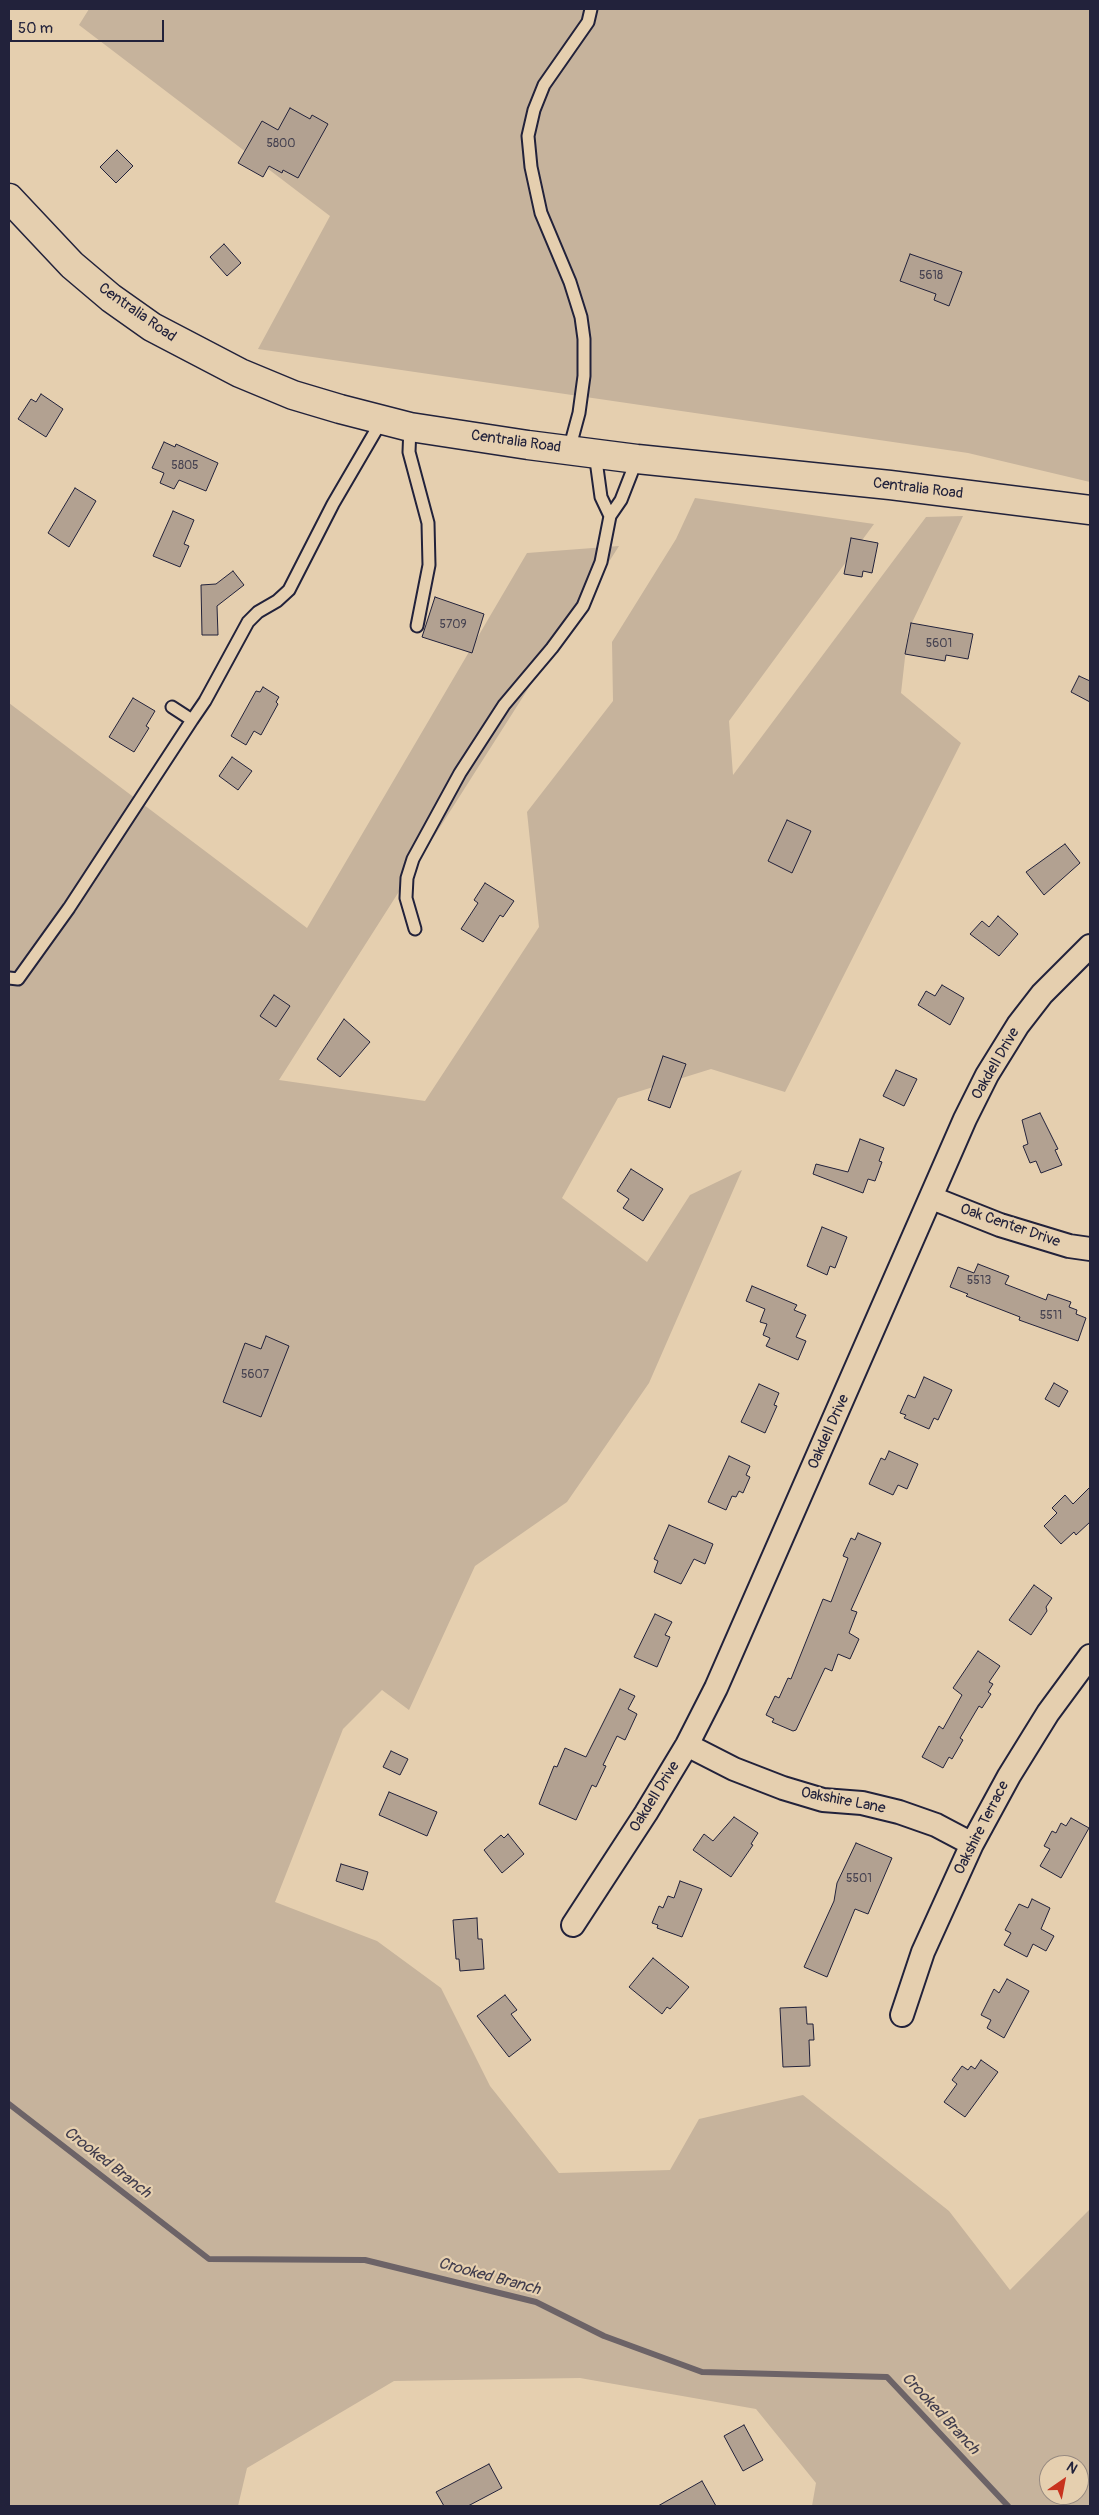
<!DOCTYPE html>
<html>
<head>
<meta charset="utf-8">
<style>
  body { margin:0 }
  #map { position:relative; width:1099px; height:2515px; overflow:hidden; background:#e5cfaf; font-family:Pangolin,sans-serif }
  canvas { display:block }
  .frame { position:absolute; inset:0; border:10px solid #22223b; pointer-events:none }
  .north { position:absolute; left:1039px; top:2455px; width:50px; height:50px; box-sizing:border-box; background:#e5cfaf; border:1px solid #978a81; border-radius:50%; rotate:33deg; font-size:14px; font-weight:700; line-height:20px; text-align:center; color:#22223b }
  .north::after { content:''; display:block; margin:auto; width:18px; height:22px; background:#c8321e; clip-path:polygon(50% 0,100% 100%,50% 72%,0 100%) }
  .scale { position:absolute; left:10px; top:20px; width:154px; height:22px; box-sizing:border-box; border:2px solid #22223b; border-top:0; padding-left:6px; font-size:15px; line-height:18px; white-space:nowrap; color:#22223b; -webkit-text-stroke:4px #e5cfaf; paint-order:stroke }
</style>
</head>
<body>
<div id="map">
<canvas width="1099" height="2515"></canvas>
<div class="frame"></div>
<div class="north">N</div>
<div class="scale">50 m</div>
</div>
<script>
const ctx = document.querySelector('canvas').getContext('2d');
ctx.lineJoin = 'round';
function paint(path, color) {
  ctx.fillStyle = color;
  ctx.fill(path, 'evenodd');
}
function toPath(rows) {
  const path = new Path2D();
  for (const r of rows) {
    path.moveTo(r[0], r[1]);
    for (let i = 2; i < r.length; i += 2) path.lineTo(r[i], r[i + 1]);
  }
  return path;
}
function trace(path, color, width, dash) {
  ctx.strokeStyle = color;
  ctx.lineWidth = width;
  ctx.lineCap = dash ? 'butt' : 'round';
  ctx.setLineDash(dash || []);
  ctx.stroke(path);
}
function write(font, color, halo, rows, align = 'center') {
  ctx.font = font + ' Pangolin,sans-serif';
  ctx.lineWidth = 4.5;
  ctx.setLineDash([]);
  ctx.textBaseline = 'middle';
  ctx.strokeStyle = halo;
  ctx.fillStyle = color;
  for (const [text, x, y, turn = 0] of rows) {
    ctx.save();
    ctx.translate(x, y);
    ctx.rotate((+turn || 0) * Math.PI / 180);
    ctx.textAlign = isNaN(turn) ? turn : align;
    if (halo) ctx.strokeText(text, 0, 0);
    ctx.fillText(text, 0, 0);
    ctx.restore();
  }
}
paint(toPath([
  [89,9,1090,9,1090,482,968,453,258,349,330,216,79,25],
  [695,498,874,524,729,721,733,775,926,517,963,516,908,631,901,693,961,743,785,1092,711,1069,618,1098,562,1198,647,1262,690,1195,742,1170,649,1383,567,1502,475,1566,409,1710,382,1690,343,1729,275,1902,377,1941,441,1988,490,2086,559,2173,670,2170,699,2119,803,2095,949,2211,1010,2290,1090,2209,1090,2506,812,2506,816,2483,756,2409,580,2378,394,2381,247,2468,238,2506,9,2506,9,703,307,928,527,553,619,546,279,1080,425,1101,539,927,527,812,613,701,612,642,676,539],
  [1049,2465,1079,2465,1079,2495,1049,2495]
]), '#c6b39c');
trace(toPath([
  [9,2104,209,2259,365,2260,536,2302,604,2336,702,2372,887,2377,1008,2506]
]), '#6c6367', 6);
const building = toPath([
  [290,108,310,119,312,115,328,124,298,178,283,170,282,173,269,166,263,177,238,163,262,121,278,130,290,108],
  [117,150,133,166,116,183,100,167,117,150],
  [224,244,241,263,227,276,210,257,224,244],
  [910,254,962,272,949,306,934,300,936,294,900,281,910,254],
  [41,394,63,409,46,437,18,419,31,399,36,402,41,394],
  [164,442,175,447,176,444,218,463,206,491,179,480,174,489,160,483,164,473,152,468,164,442],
  [75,488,96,501,69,547,48,533,75,488],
  [173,511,194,520,184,544,189,546,180,567,153,556,173,511],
  [851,538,878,543,872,573,863,571,862,577,844,574,851,538],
  [233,571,244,585,217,606,218,635,202,635,201,585,216,584,233,571],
  [435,597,484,614,472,653,422,637,435,597],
  [911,623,973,634,968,659,946,655,945,661,905,654,911,623],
  [1079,676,1090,681,1090,702,1071,692,1079,676],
  [263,687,279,697,276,702,278,704,261,735,254,731,246,745,231,736,256,691,260,692,263,687],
  [133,698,155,711,146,726,149,728,134,752,109,737,133,698],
  [232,757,252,771,238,790,219,776,232,757],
  [787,820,811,831,792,873,768,861,787,820],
  [1065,844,1080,863,1044,895,1026,872,1065,844],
  [485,883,514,901,503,917,500,915,483,942,461,929,478,903,474,900,485,883],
  [998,916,1018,934,999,956,970,934,982,921,989,927,998,916],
  [942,985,964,998,950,1025,918,1005,926,991,935,996,942,985],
  [274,995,290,1006,276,1027,260,1016,274,995],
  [344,1019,370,1042,340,1077,317,1059,344,1019],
  [663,1056,686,1064,670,1108,648,1100,663,1056],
  [896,1070,917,1079,904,1106,883,1096,896,1070],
  [1040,1113,1058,1149,1055,1150,1062,1165,1041,1173,1036,1161,1030,1163,1023,1146,1028,1144,1022,1120,1040,1113],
  [860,1139,884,1148,879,1161,882,1162,875,1181,868,1179,863,1193,813,1174,816,1164,848,1172,860,1139],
  [631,1169,663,1189,643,1221,623,1208,629,1199,617,1191,631,1169],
  [822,1227,847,1237,835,1268,830,1266,827,1275,807,1266,822,1227],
  [978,1264,1009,1276,1005,1284,1046,1300,1048,1294,1071,1302,1069,1307,1077,1310,1076,1314,1086,1318,1078,1341,1019,1320,1020,1317,966,1296,968,1294,950,1287,958,1267,974,1273,978,1264],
  [752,1286,797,1305,794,1310,806,1315,796,1337,806,1341,798,1360,766,1346,770,1338,763,1335,767,1324,760,1322,765,1309,746,1301,752,1286],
  [266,1336,289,1346,261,1417,223,1402,245,1343,261,1349,266,1336],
  [924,1377,952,1390,938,1420,934,1418,929,1429,904,1418,906,1415,900,1413,908,1395,915,1398,924,1377],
  [1054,1383,1068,1391,1059,1407,1045,1399,1054,1383],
  [759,1384,779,1393,774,1405,777,1406,765,1433,741,1422,759,1384],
  [889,1451,918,1464,907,1489,898,1485,893,1495,869,1484,881,1458,885,1460,889,1451],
  [729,1456,750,1466,746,1475,750,1477,743,1493,739,1491,736,1497,732,1496,726,1510,708,1502,729,1456],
  [1090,1487,1090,1522,1076,1535,1074,1532,1061,1544,1044,1526,1057,1513,1052,1508,1065,1495,1073,1504,1090,1487],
  [669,1525,713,1544,705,1564,694,1559,681,1584,654,1572,658,1561,654,1559,669,1525],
  [858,1533,881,1543,851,1610,857,1612,849,1633,859,1639,850,1659,838,1654,832,1671,825,1668,796,1730,793,1731,772,1722,774,1719,766,1715,775,1696,779,1698,788,1678,791,1679,823,1599,831,1602,848,1558,843,1556,851,1538,855,1540,858,1533],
  [1034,1585,1052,1598,1046,1607,1047,1611,1031,1635,1009,1620,1034,1585],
  [655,1614,672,1622,665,1635,670,1637,657,1667,634,1657,655,1614],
  [978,1651,1000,1666,989,1682,993,1684,988,1692,991,1694,982,1708,979,1706,960,1738,963,1740,952,1759,949,1757,943,1768,922,1757,939,1726,943,1729,962,1695,953,1688,978,1651],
  [620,1689,635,1696,628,1709,637,1714,625,1740,617,1736,603,1765,606,1766,596,1787,592,1785,576,1820,539,1804,554,1766,557,1767,565,1748,586,1757,620,1689],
  [391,1751,408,1759,400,1775,383,1767,391,1751],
  [389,1792,437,1812,427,1836,379,1815,389,1792],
  [734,1817,758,1833,751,1844,753,1845,731,1877,693,1850,704,1834,713,1841,734,1817],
  [1071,1818,1089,1828,1061,1878,1040,1866,1050,1849,1044,1846,1052,1831,1056,1833,1061,1823,1066,1826,1071,1818],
  [508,1834,524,1854,502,1873,484,1850,501,1835,504,1838,508,1834],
  [856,1843,892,1858,868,1914,855,1909,827,1977,804,1967,834,1901,837,1883,856,1843],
  [341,1864,368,1872,363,1890,336,1881,341,1864],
  [680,1881,702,1889,682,1937,657,1928,658,1925,652,1923,659,1906,663,1908,668,1896,674,1898,680,1881],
  [1032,1899,1050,1908,1041,1929,1054,1936,1046,1951,1033,1944,1027,1957,1004,1945,1011,1933,1005,1930,1019,1904,1028,1908,1032,1899],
  [477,1918,478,1939,482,1939,484,1969,460,1971,459,1959,456,1959,453,1920,477,1918],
  [653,1958,689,1987,670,2009,667,2007,662,2014,629,1987,653,1958],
  [1007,1979,1029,1991,1004,2038,987,2028,991,2020,981,2015,994,1989,999,1993,1007,1979],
  [505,1995,517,2010,511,2014,531,2040,509,2057,477,2016,505,1995],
  [806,2007,807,2024,813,2024,814,2040,809,2040,810,2066,783,2067,780,2008,806,2007],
  [981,2060,998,2072,965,2117,944,2102,957,2084,952,2080,962,2066,968,2070,971,2066,975,2069,981,2060],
  [744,2425,763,2460,743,2471,724,2436,744,2425],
  [489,2464,502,2488,468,2506,444,2506,436,2492,489,2464],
  [702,2481,716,2506,658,2506,702,2481]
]);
paint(building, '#b2a191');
trace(building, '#22223b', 1);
const service = toPath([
  [410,427,409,452,428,523,429,565,417,626],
  [569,450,579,413,584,376,584,339,581,317,570,282,541,213,531,167,528,136,534,110,544,85,588,22,591,9],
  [595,453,601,497,610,516,621,500,637,459],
  [172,707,192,720,205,701,248,622,258,612,277,601,289,590,333,504,382,420],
  [415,929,406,898,407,878,413,859,460,773,504,705,552,648,583,606,601,562,610,516],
  [9,978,18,979,69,908,192,720]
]);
const minor = toPath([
  [932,1198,1000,1225,1069,1246,1090,1249],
  [687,1745,734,1769,783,1788,823,1800,862,1803,899,1812,936,1825,972,1844],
  [573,1925,646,1813,687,1745,716,1688,965,1119,987,1075,1018,1025,1042,994,1090,946],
  [902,2015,923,1952,972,1844,1009,1776,1048,1713,1090,1656]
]);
const secondary = toPath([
  [9,198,72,265,111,298,152,327,240,373,293,395,340,409,410,427,528,445,637,459,890,485,1090,510]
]);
trace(service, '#22223b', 15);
trace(minor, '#22223b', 26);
trace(secondary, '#22223b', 31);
trace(service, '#e5cfaf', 11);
trace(minor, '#e5cfaf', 22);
trace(secondary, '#e5cfaf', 28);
write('12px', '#464250', null, [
  ["5800",281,144],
  ["5618",931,276],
  ["5805",185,466],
  ["5709",453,625],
  ["5601",939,644],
  ["5513",979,1281],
  ["5511",1051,1316],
  ["5607",255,1375],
  ["5501",859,1879]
]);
write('15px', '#22223b', '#e5cfaf', [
  ["Centralia Road",137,313,35],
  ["Centralia Road",516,442,8],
  ["Centralia Road",918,489,7],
  ["Oakdell Drive",996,1064,-60],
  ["Oak Center Drive",1010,1226,19],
  ["Oakdell Drive",829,1432,-66],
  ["Oakdell Drive",655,1797,-58],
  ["Oakshire Lane",843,1801,11],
  ["Oakshire Terrace",982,1828,-63]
]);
write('italic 16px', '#413d4d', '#e5cfaf', [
  ["Crooked Branch",107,2163,38],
  ["Crooked Branch",489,2277,15],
  ["Crooked Branch",940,2414,47]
]);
</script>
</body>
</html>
